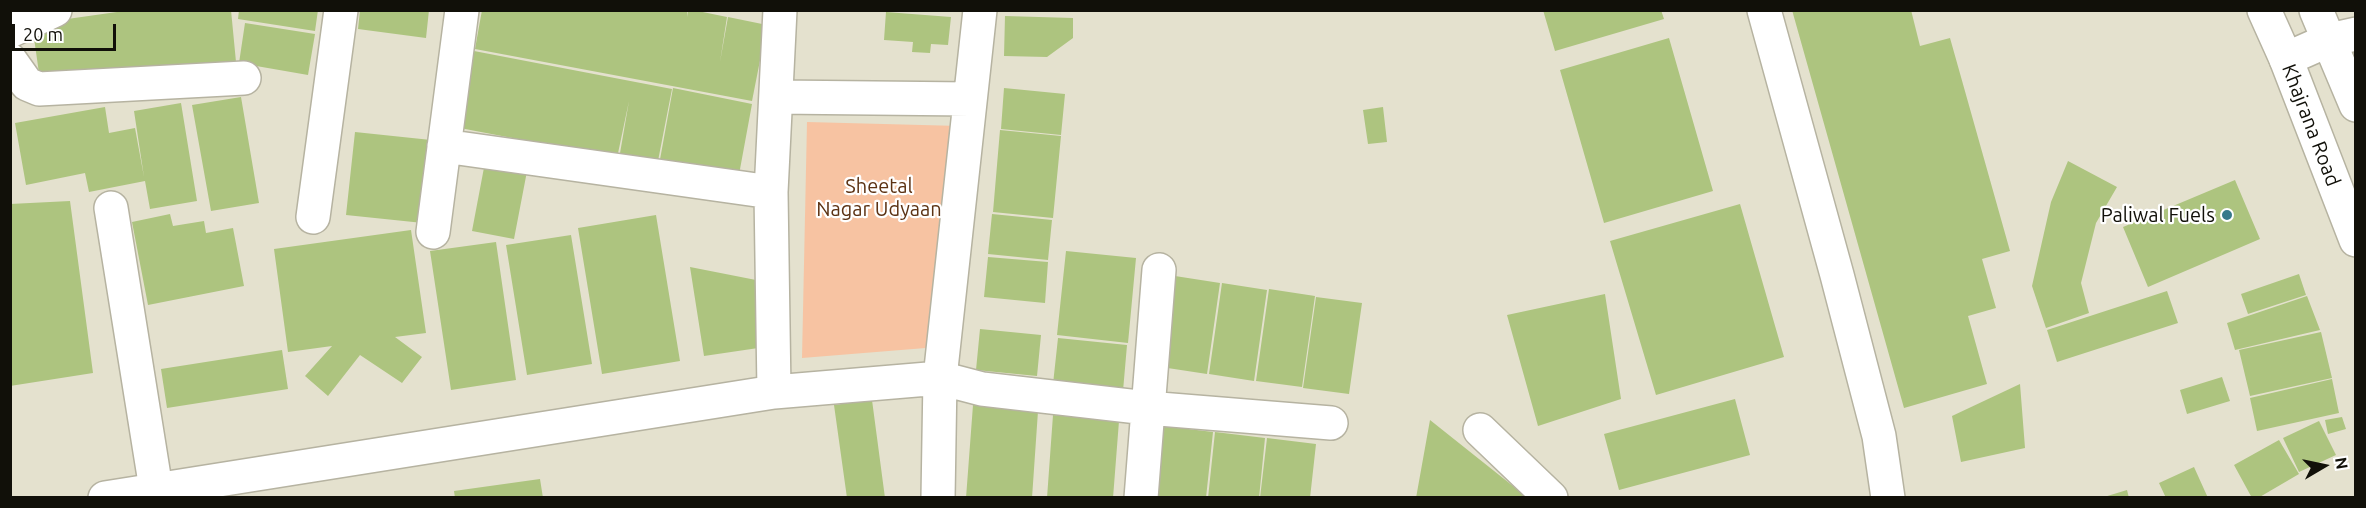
<!DOCTYPE html>
<html>
<head>
<meta charset="utf-8">
<style>
  body { margin:0 }
  #map { position:relative; width:2366px; height:508px; overflow:hidden; background:#e4e1ce; font-family:Ubuntu,sans-serif }
  canvas { display:block }
  .frame { position:absolute; inset:0; border:12px solid #111009; pointer-events:none }
  .north { position:absolute; left:2294px; top:436px; width:60px; height:60px; -webkit-text-stroke:4px #fff; paint-order:stroke; rotate:81deg; font-size:16px; font-weight:700; line-height:24px; text-align:center; color:#111009 }
  .north::after { content:''; display:block; margin:auto; width:21px; height:27px; background:#111009; clip-path:polygon(50% 0,100% 100%,50% 72%,0 100%) }
  .scale { position:absolute; left:12px; top:24px; width:104px; height:27px; box-sizing:border-box; border:3px solid #111009; border-top:0; padding-left:8px; font-size:18px; line-height:21px; white-space:nowrap; color:#111009; -webkit-text-stroke:4px #fff; paint-order:stroke }
</style>
</head>
<body>
<div id="map">
<canvas width="2366" height="508"></canvas>
<div class="frame"></div>
<div class="north">N</div>
<div class="scale">20 m</div>
</div>
<script>
const ctx = document.querySelector('canvas').getContext('2d');
ctx.lineJoin = 'round';
function paint(path, color) {
  ctx.fillStyle = color;
  ctx.fill(path, 'evenodd');
}
function toPath(rows) {
  const path = new Path2D();
  for (const r of rows) {
    path.moveTo(r[0], r[1]);
    for (let i = 2; i < r.length; i += 2) path.lineTo(r[i], r[i + 1]);
  }
  return path;
}
function trace(path, color, width, dash) {
  ctx.strokeStyle = color;
  ctx.lineWidth = width;
  ctx.lineCap = dash ? 'butt' : 'round';
  ctx.setLineDash(dash || []);
  ctx.stroke(path);
}
function write(font, color, halo, rows, align = 'center') {
  ctx.font = font + ' Ubuntu,sans-serif';
  ctx.lineWidth = 4.5;
  ctx.setLineDash([]);
  ctx.textBaseline = 'middle';
  ctx.strokeStyle = halo;
  ctx.fillStyle = color;
  for (const [text, x, y, turn = 0] of rows) {
    ctx.save();
    ctx.translate(x, y);
    ctx.rotate((+turn || 0) * Math.PI / 180);
    ctx.textAlign = isNaN(turn) ? turn : align;
    if (halo) ctx.strokeText(text, 0, 0);
    ctx.fillText(text, 0, 0);
    ctx.restore();
  }
}
paint(toPath([
  [807,122,960,126,938,347,802,358]
]), '#f7c3a2');
paint(toPath([
  [131,10,231,10,236,62,41,87,32,24],
  [239,10,318,10,315,31,238,19],
  [360,10,429,10,426,38,358,29],
  [482,10,687,10,687,17,688,10,693,10,727,17,720,62,728,17,767,25,752,101,475,49],
  [1543,10,1661,10,1664,19,1555,51],
  [1792,10,1911,10,1920,46,1950,38,2010,251,1982,259,1996,308,1968,316,1987,384,1904,408],
  [886,12,951,17,948,45,931,44,930,53,912,52,913,42,884,40],
  [1005,16,1073,18,1073,38,1047,57,1004,56],
  [245,23,315,34,308,75,239,63],
  [1669,38,1713,191,1604,223,1560,70],
  [474,51,672,89,657,166,619,159,629,101,617,158,460,128],
  [673,88,752,104,738,180,659,165],
  [1004,88,1065,94,1061,135,1001,129],
  [241,97,259,203,211,211,192,105],
  [181,103,197,201,150,209,145,181,89,192,85,173,26,185,15,123,105,107,109,133,135,128,144,177,134,111],
  [1383,107,1387,142,1368,144,1363,110],
  [1000,130,1061,136,1053,218,993,212],
  [355,132,431,140,423,223,346,215],
  [486,157,528,166,514,239,472,231],
  [2068,161,2117,187,2096,223,2081,283,2089,313,2046,328,2032,286,2051,202],
  [2235,180,2260,239,2148,287,2123,227],
  [70,201,93,373,10,386,10,204],
  [1740,204,1784,357,1656,395,1610,241],
  [170,214,173,226,204,221,206,233,233,228,244,286,148,305,132,222],
  [992,214,1052,220,1048,260,988,254],
  [656,215,680,361,602,374,578,228],
  [411,230,426,333,395,337,422,357,402,383,360,355,328,396,305,376,332,346,288,352,274,249],
  [571,235,592,364,527,375,506,245],
  [496,242,516,380,451,390,430,251],
  [1066,251,1136,258,1128,343,1057,335],
  [988,257,1048,262,1045,303,984,297],
  [690,267,756,280,765,347,704,356],
  [2299,274,2306,295,2248,314,2241,294],
  [1175,276,1220,283,1207,374,1161,367],
  [1222,283,1267,290,1254,381,1209,374],
  [1269,289,1315,296,1302,387,1256,381],
  [2167,291,2178,323,2057,362,2047,330],
  [1605,294,1621,399,1538,426,1507,315],
  [2307,296,2320,330,2235,350,2227,323],
  [1316,297,1362,303,1349,394,1303,388],
  [980,329,1041,335,1037,376,976,370],
  [2321,332,2332,378,2250,396,2239,350],
  [1058,338,1127,345,1123,391,1053,384],
  [282,350,288,389,167,408,161,369],
  [2222,377,2230,401,2187,414,2180,390],
  [2332,379,2339,413,2257,431,2250,398],
  [2020,384,2025,448,1961,462,1952,416],
  [1735,399,1750,455,1619,490,1604,434],
  [872,400,885,498,847,498,834,405],
  [973,405,1038,411,1032,498,966,498],
  [1053,415,1119,421,1113,498,1047,498],
  [2342,417,2346,429,2328,434,2325,420],
  [1430,420,1528,498,1416,498],
  [2319,421,2336,455,2299,472,2283,438],
  [1164,426,1213,432,1206,498,1155,498],
  [1215,432,1265,438,1259,498,1208,498],
  [1267,438,1316,444,1310,498,1260,498],
  [2279,440,2299,474,2258,498,2252,498,2234,465],
  [2194,467,2208,498,2166,498,2159,483],
  [540,479,543,498,455,498,454,491],
  [2127,490,2129,498,2104,498,2104,497]
]), '#adc47f');
const street = toPath([
  [1764,10,1837,275,1879,436,1888,498],
  [10,31,55,10],
  [2286,59,2329,40,2356,34],
  [10,60,27,84,39,89,244,78],
  [776,97,970,99],
  [444,146,771,192],
  [111,208,156,489],
  [313,217,341,10],
  [433,232,462,10],
  [774,392,771,192,780,10],
  [1480,430,1551,498],
  [105,498,774,392,940,378,982,389,1147,408,1331,423],
  [938,498,940,378,980,10],
  [1141,498,1159,270]
]);
const secondary = toPath([
  [2264,10,2286,59,2356,240],
  [2316,10,2356,105]
]);
trace(street, '#b6b3a1', 36);
trace(secondary, '#b6b3a1', 36);
trace(street, '#fff', 33);
trace(secondary, '#fff', 33);
for (const [x, y, r, color] of [
  [2227,215,6,"#36798a"]
]) {
  const dot = new Path2D();
  dot.arc(x, y, r, 0, 2 * Math.PI);
  ctx.fillStyle = color;
  ctx.fill(dot);
  trace(dot, '#fff', 2);
}
write('20px', '#111009', '#fff', [
  ["Khajrana Road",2311,125,69]
]);
write('20px', '#5c3213', '#fff', [
  ["Sheetal",879,186],
  ["Nagar Udyaan",879,209]
]);
write('20px', '#111009', '#fff', [
  ["Paliwal Fuels",2215,215]
], 'right');
</script>
</body>
</html>
